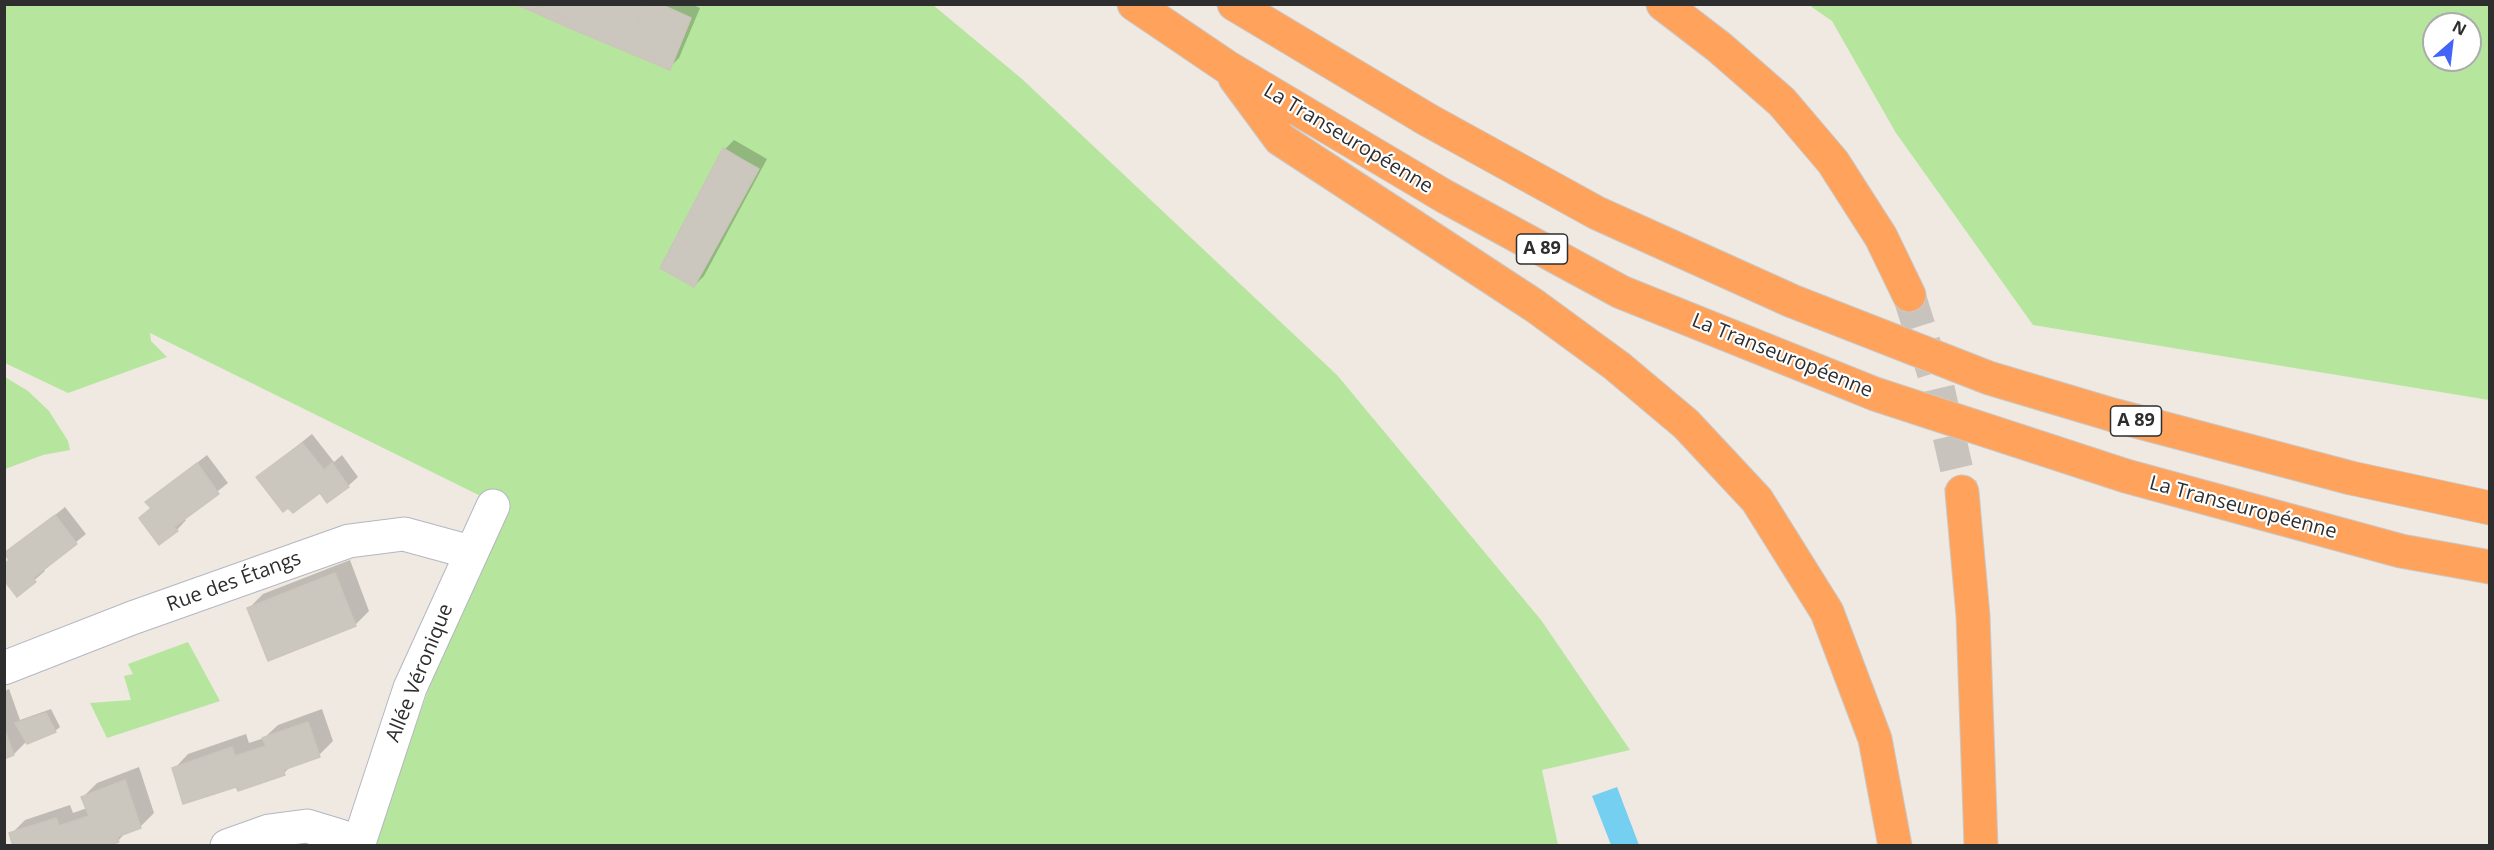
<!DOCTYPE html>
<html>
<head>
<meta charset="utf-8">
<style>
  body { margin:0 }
  #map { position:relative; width:2494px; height:850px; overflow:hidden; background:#efe9e1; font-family:"Open Sans",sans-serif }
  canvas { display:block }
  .frame { position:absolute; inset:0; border:6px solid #2e2e2e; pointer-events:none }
  .north { position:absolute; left:2422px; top:12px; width:60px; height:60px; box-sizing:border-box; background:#fff; border:2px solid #ababab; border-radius:50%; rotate:28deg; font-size:16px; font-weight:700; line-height:24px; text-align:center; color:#2e2e2e }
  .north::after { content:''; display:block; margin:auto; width:21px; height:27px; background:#4264fb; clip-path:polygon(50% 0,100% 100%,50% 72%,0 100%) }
</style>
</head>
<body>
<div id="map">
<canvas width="2494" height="850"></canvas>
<div class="frame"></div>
<div class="north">N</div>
</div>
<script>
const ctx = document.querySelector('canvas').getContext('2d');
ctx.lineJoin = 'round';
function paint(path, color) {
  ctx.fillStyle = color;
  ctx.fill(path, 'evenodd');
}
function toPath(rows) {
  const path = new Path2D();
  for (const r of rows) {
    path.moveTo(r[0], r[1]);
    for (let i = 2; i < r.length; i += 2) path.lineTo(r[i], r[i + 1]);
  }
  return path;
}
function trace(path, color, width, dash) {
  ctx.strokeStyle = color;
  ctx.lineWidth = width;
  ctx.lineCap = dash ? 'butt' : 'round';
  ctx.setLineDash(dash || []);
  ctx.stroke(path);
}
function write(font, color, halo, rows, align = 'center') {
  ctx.font = font + ' "Open Sans",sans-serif';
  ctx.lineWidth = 4.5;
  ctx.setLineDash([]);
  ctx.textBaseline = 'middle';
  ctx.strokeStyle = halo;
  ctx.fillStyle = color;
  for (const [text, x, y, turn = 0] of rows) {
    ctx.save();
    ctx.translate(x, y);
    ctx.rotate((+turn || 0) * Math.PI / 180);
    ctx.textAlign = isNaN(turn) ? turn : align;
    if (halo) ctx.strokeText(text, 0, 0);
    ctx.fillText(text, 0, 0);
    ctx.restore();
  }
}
paint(toPath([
  [5,5,933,5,1022,79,1337,375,1541,620,1630,750,1542,770,1558,845,373,845,445,643,505,508,150,333,151,341,167,357,68,393,5,363],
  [1809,5,2489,5,2489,400,2033,325,1896,133,1832,21],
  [2434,24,2470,24,2470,60,2434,60],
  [5,377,28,391,49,411,68,441,70,450,43,455,5,469],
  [188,642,220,701,107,738,90,703,131,700,124,676,133,674,128,664]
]), '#b6e59e');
paint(toPath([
  [1617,787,1639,845,1611,845,1592,796]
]), '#75cff0');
paint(toPath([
  [519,4,691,4,700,8,679,58,669,68],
  [734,140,767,159,704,276,694,286,725,149],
  [312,434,334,462,342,455,358,477,348,486,320,491,258,477],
  [207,455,228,483,184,518,186,520,177,530,147,502],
  [65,507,86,534,43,569,45,571,17,595,10,559,6,554],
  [350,560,369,611,355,625,249,608,263,594],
  [9,689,20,720,51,709,60,727,55,731,27,741,14,754,4,757,4,691],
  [322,709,333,741,319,755,291,766,284,773,237,785,174,769,188,754,246,734,249,743,264,738,278,725],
  [139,767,154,813,140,827,126,832,118,841,11,834,25,820,70,805,73,813,87,808,83,797,97,783]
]), '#0003');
const building = toPath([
  [515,4,645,4,625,51,567,27,570,20,537,6,534,12,515,4],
  [645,4,660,4,691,18,670,70,625,51,645,4],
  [537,6,570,20,567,27,534,12,537,6],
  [723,148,741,159,676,277,660,268,723,148],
  [741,159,759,169,694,287,676,277,741,159],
  [302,443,324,470,332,463,349,487,327,503,320,493,293,513,288,508,283,512,256,477,302,443],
  [197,463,219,494,174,527,178,531,159,545,139,518,151,508,145,502,197,463],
  [55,515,77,544,33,578,36,582,17,597,4,580,4,564,9,560,4,553,55,515],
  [335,573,356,626,268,661,247,608,335,573],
  [46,713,56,732,27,744,15,723,46,713],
  [308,722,320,757,283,770,285,775,238,791,236,787,183,804,172,768,232,747,235,756,266,746,262,738,308,722],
  [4,728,14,755,4,759,4,728],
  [125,780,141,828,117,837,119,842,108,846,13,846,9,833,56,818,59,826,89,816,81,797,125,780]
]);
paint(building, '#cbc7bf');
trace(building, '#cbc5ba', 1.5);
trace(toPath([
  [1909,295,1937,384,1962,492]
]), '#c8c4bd', 33, [33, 16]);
const minor = toPath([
  [4,668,132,618,349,541,404,534,470,552],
  [227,846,269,831,307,826,340,836,358,845],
  [358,846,410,688,493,506]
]);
const motorway = toPath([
  [1134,4,1227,67,1444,196,1621,292,1875,394,2126,476,2401,551,2490,567],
  [1234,4,1428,120,1597,213,1792,301,1989,378,2113,415,2351,478,2490,508],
  [1663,4,1719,47,1782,102,1833,162,1881,237,1909,295],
  [1235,78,1280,139,1535,306,1617,366,1686,424,1757,500,1827,612,1875,739,1895,846],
  [1962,492,1973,616,1981,846]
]);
trace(minor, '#b4b7c1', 35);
trace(motorway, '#c9c9c9', 35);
trace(minor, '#fff', 33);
trace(motorway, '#ffa35c', 33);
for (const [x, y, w] of [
  [1542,249,51],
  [2136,421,51]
]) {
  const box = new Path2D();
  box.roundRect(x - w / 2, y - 15, w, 30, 4.5);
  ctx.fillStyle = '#fff';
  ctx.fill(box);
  trace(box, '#2e2e2e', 1.5);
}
write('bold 18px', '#2e2e2e', null, [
  ["A 89",1542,249],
  ["A 89",2136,421]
]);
write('20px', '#2e2e2e', '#fff', [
  ["La Transeuropéenne",1348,139,31],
  ["La Transeuropéenne",1782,356,22],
  ["La Transeuropéenne",2243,508,15],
  ["Rue des Étangs",234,582,-20],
  ["Allée Véronique",420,673,-68]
]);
</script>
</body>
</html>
